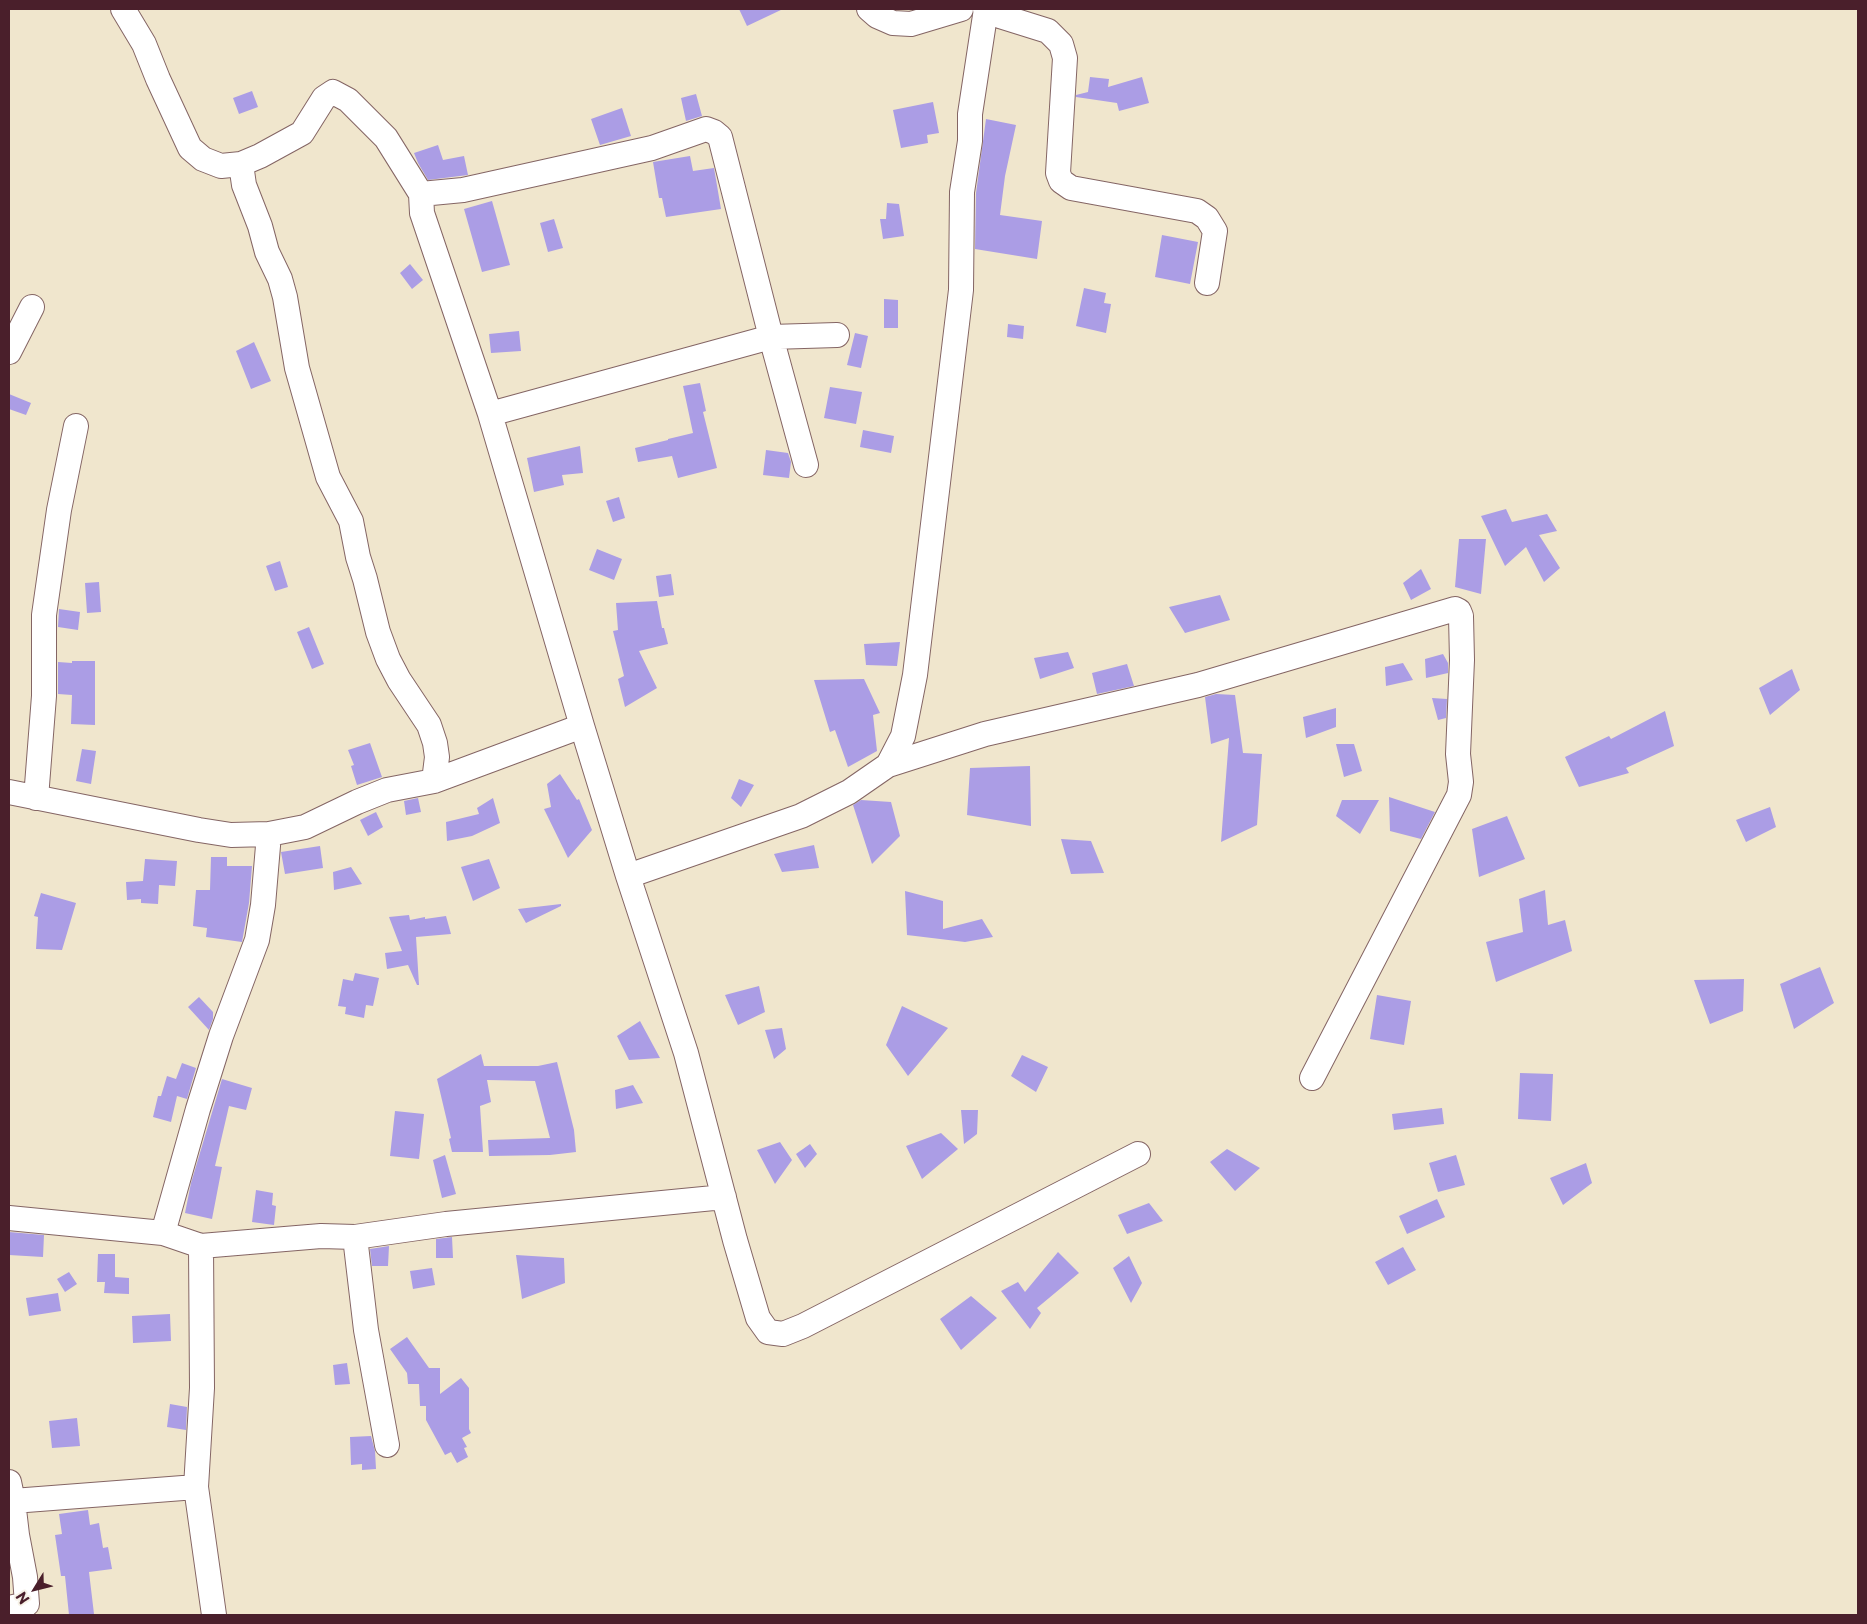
<!DOCTYPE html>
<html>
<head>
<meta charset="utf-8">
<style>
  body { margin:0 }
  #map { position:relative; width:1867px; height:1624px; overflow:hidden; background:#f0e6cd; font-family:"Playpen Sans",sans-serif }
  canvas { display:block }
  .frame { position:absolute; inset:0; border:10px solid #4a1f2b; pointer-events:none }
  .north { position:absolute; left:10px; top:1564px; width:50px; height:50px; -webkit-text-stroke:4px #f7f3e8; paint-order:stroke; rotate:234deg; font-size:14px; font-weight:700; line-height:20px; text-align:center; color:#4a1f2b }
  .north::after { content:''; display:block; margin:auto; width:18px; height:22px; background:#4a1f2b; clip-path:polygon(50% 0,100% 100%,50% 72%,0 100%) }
</style>
</head>
<body>
<div id="map">
<canvas width="1867" height="1624"></canvas>
<div class="frame"></div>
<div class="north">N</div>
</div>
<script>
const ctx = document.querySelector('canvas').getContext('2d');
ctx.lineJoin = 'round';
function paint(path, color) {
  ctx.fillStyle = color;
  ctx.fill(path, 'evenodd');
}
function toPath(rows) {
  const path = new Path2D();
  for (const r of rows) {
    path.moveTo(r[0], r[1]);
    for (let i = 2; i < r.length; i += 2) path.lineTo(r[i], r[i + 1]);
  }
  return path;
}
function trace(path, color, width, dash) {
  ctx.strokeStyle = color;
  ctx.lineWidth = width;
  ctx.lineCap = dash ? 'butt' : 'round';
  ctx.setLineDash(dash || []);
  ctx.stroke(path);
}
paint(toPath([
  [739,9,783,9,747,26],
  [1090,77,1109,79,1108,87,1142,77,1149,103,1119,111,1117,103,1076,97,1076,95,1088,92],
  [252,91,258,107,239,114,233,98],
  [696,94,702,116,686,121,681,98],
  [933,102,939,133,927,135,928,143,901,148,893,110],
  [622,108,631,136,600,145,591,119],
  [986,119,1016,125,1005,176,1000,215,1042,221,1037,259,975,249,976,193],
  [438,145,443,160,464,156,468,175,428,180,418,163,414,153],
  [690,156,693,171,714,168,721,209,666,217,662,198,659,198,653,162],
  [492,201,510,265,482,272,464,209],
  [887,203,899,204,904,236,883,239,880,219,886,219],
  [554,219,563,248,548,252,540,223],
  [1162,235,1198,242,1190,284,1155,277],
  [410,264,423,280,412,289,400,273],
  [1084,288,1106,293,1104,303,1111,304,1106,333,1076,326],
  [884,299,898,300,898,328,884,328],
  [1008,324,1024,326,1023,339,1007,337],
  [519,331,521,351,491,353,489,334],
  [855,333,868,336,861,368,847,365],
  [254,342,271,381,251,389,236,351],
  [700,383,706,411,703,412,717,468,678,478,672,456,638,462,635,448,668,440,668,439,693,433,683,386],
  [830,387,862,392,856,424,824,418],
  [9,394,31,403,26,415,9,409],
  [863,430,894,436,891,453,860,447],
  [580,446,583,473,562,475,564,485,534,492,527,458],
  [766,450,788,453,791,462,789,478,763,475],
  [619,497,625,518,613,522,606,501],
  [1506,509,1512,522,1547,514,1557,531,1539,535,1560,568,1544,582,1526,547,1505,566,1481,516],
  [1459,539,1486,539,1481,594,1455,587],
  [597,549,622,559,614,580,589,570],
  [280,561,288,587,275,591,266,566],
  [1421,569,1431,589,1411,600,1403,583],
  [671,574,674,595,659,597,656,576],
  [99,582,101,612,87,613,85,583],
  [1220,595,1230,620,1185,633,1169,607],
  [657,601,662,628,664,628,668,644,639,651,657,688,625,707,618,679,624,676,613,631,618,630,616,603],
  [59,609,80,612,78,630,58,627],
  [309,627,324,664,312,669,297,632],
  [900,642,897,666,866,665,864,644],
  [1068,652,1074,668,1040,679,1034,658],
  [1443,654,1448,663,1448,673,1426,678,1425,659],
  [72,661,95,661,95,725,71,724,72,695,58,694,58,662,72,663],
  [1403,663,1413,680,1386,686,1385,667],
  [1127,664,1134,686,1097,694,1092,673],
  [1792,669,1800,690,1770,715,1759,688],
  [864,679,880,713,873,715,877,751,848,767,835,730,830,732,814,680],
  [1216,694,1235,695,1243,753,1262,754,1257,825,1221,842,1229,738,1211,744,1205,697],
  [1432,698,1447,699,1446,718,1438,720],
  [1336,708,1336,727,1306,738,1303,717],
  [1665,711,1674,746,1626,768,1629,773,1579,787,1565,757,1609,736,1611,739],
  [370,743,382,777,357,785,351,766,354,765,348,750],
  [1336,744,1354,744,1362,771,1344,777],
  [82,749,96,751,91,784,76,781],
  [1030,766,1031,826,967,815,970,768],
  [560,774,577,800,579,799,592,830,568,858,544,809,551,807,547,784],
  [739,779,754,785,741,807,731,798],
  [1389,797,1435,812,1421,839,1390,831],
  [418,798,421,812,406,815,404,801],
  [493,798,500,823,472,836,447,841,446,822,479,814,477,808],
  [861,800,891,802,900,836,872,864,853,805],
  [1342,800,1379,800,1360,834,1336,816],
  [1770,807,1776,827,1746,842,1736,820],
  [376,812,383,827,368,836,360,820],
  [1507,816,1525,859,1479,877,1472,829],
  [1061,839,1091,841,1104,873,1071,874],
  [814,845,819,868,782,872,774,854],
  [320,846,323,868,285,874,281,852],
  [211,857,227,857,227,866,252,866,249,903,242,942,206,937,207,928,193,926,196,890,210,890],
  [145,859,177,861,175,886,159,885,158,904,141,903,141,899,127,900,126,882,143,881],
  [489,859,500,888,473,901,461,867],
  [351,867,362,884,334,890,333,872],
  [1545,890,1548,925,1565,920,1572,951,1496,982,1486,942,1523,932,1519,899],
  [905,891,943,901,943,929,982,919,993,937,965,942,907,935],
  [41,893,76,903,62,950,36,949,38,917,34,916],
  [561,904,561,906,526,923,518,909],
  [409,915,410,920,425,917,425,919,446,916,451,934,416,937,419,985,417,985,408,965,387,969,385,953,402,951,389,917],
  [1820,967,1834,1003,1794,1029,1780,984],
  [355,973,379,978,373,1006,366,1005,364,1018,345,1014,346,1007,338,1006,343,979,353,981],
  [1744,979,1743,1011,1710,1024,1694,980],
  [759,986,765,1012,738,1025,725,995],
  [1377,995,1411,1001,1404,1045,1370,1039],
  [199,997,213,1012,213,1019,209,1030,188,1007],
  [902,1006,948,1028,908,1076,886,1045],
  [640,1021,660,1058,629,1060,617,1036],
  [782,1028,786,1049,774,1059,765,1030],
  [481,1054,484,1066,538,1066,557,1062,574,1130,576,1152,550,1155,489,1156,488,1140,550,1138,535,1081,487,1080,491,1102,480,1106,483,1152,452,1152,449,1139,451,1138,437,1079],
  [1022,1055,1048,1067,1036,1092,1011,1076],
  [182,1063,196,1068,187,1099,177,1096,171,1122,153,1117,158,1096,161,1096,167,1076,176,1079],
  [1520,1073,1553,1074,1551,1121,1518,1119],
  [222,1079,252,1088,246,1110,229,1106,215,1166,222,1167,212,1219,185,1213,191,1183],
  [633,1085,643,1103,616,1109,615,1090],
  [1442,1108,1444,1124,1394,1130,1392,1114],
  [961,1110,978,1110,977,1134,964,1144],
  [395,1111,424,1114,419,1159,390,1156],
  [941,1133,958,1149,922,1179,906,1146],
  [780,1142,792,1160,775,1184,757,1150],
  [810,1144,817,1154,805,1168,796,1154],
  [1227,1149,1260,1168,1235,1191,1210,1162],
  [445,1155,456,1194,442,1198,433,1160],
  [1456,1155,1465,1185,1438,1192,1429,1163],
  [1586,1163,1592,1183,1563,1205,1550,1178],
  [256,1190,273,1193,272,1205,276,1206,274,1225,252,1222],
  [1437,1199,1445,1217,1407,1234,1399,1216],
  [1149,1203,1163,1221,1127,1234,1118,1215],
  [9,1232,44,1235,43,1257,9,1255],
  [452,1237,453,1258,436,1258,436,1239],
  [389,1246,388,1266,372,1266,370,1249],
  [1403,1247,1416,1270,1388,1285,1375,1262],
  [1058,1252,1079,1273,1037,1308,1041,1313,1030,1329,1001,1291,1018,1282,1025,1292],
  [98,1254,115,1254,115,1277,129,1278,129,1294,104,1293,105,1282,97,1282],
  [516,1255,564,1258,565,1283,522,1299],
  [1129,1256,1142,1283,1131,1303,1113,1268],
  [432,1268,435,1285,413,1289,410,1271],
  [69,1272,77,1284,65,1292,57,1279],
  [58,1293,61,1311,29,1316,26,1298],
  [971,1296,997,1318,961,1350,940,1319],
  [170,1314,171,1341,133,1343,132,1316],
  [407,1337,429,1368,440,1368,440,1394,461,1378,469,1388,469,1429,471,1433,462,1438,467,1447,464,1448,468,1457,457,1463,451,1452,445,1455,426,1420,426,1406,420,1406,419,1384,408,1384,407,1373,390,1349],
  [347,1363,350,1384,335,1385,333,1365],
  [170,1404,187,1407,186,1430,167,1427],
  [77,1418,80,1446,52,1448,49,1421],
  [371,1436,375,1451,376,1469,362,1470,362,1464,351,1465,350,1437],
  [88,1510,90,1525,99,1523,103,1548,108,1547,112,1569,89,1572,94,1614,69,1615,65,1576,61,1576,55,1535,62,1534,59,1514]
]), '#ab9de5');
const minor = toPath([
  [123,9,144,44,158,79,190,148,203,159,221,166,241,164,244,185,260,226,267,252,280,279,285,297,297,368,328,477,351,521,358,557,365,579,378,632,388,659,399,680,429,725,435,743,437,757,434,781],
  [869,9,877,16,893,23,911,24,961,9],
  [985,9,1000,16,1048,31,1061,44,1065,58,1058,173,1061,181,1071,188,1197,211,1207,218,1215,231,1207,283],
  [241,164,260,156,302,133,324,98,333,92,348,100,386,138,421,194],
  [9,352,32,307],
  [490,414,771,337,837,335],
  [806,465,771,337,720,137,714,132,706,129,652,148,463,190,421,194,422,213,490,414,582,726,628,876,686,1053,735,1240,758,1318,768,1332,783,1334,803,1326,1138,1154],
  [888,765,985,734,1198,685,1455,609,1459,611,1461,616,1462,660,1458,754,1461,782,1459,795,1312,1078],
  [9,792,199,830,231,835,269,834,305,827,357,802,387,790,434,781,582,726],
  [36,798,44,696,44,615,59,510,76,426],
  [628,876,801,816,849,792,888,765,903,736,915,675,961,290,962,192,970,141,970,114,986,9],
  [9,1218,163,1233],
  [355,1237,366,1330,387,1445],
  [201,1246,321,1236,355,1237,446,1224,724,1197],
  [9,1482,13,1501,196,1487],
  [9,1608,27,1604,25,1577,17,1535,13,1501],
  [214,1615,196,1487,202,1388,201,1246,163,1233,198,1109,221,1036,257,940,263,905,269,834]
]);
trace(minor, '#846564', 26);
trace(minor, '#fff', 24);
</script>
</body>
</html>
